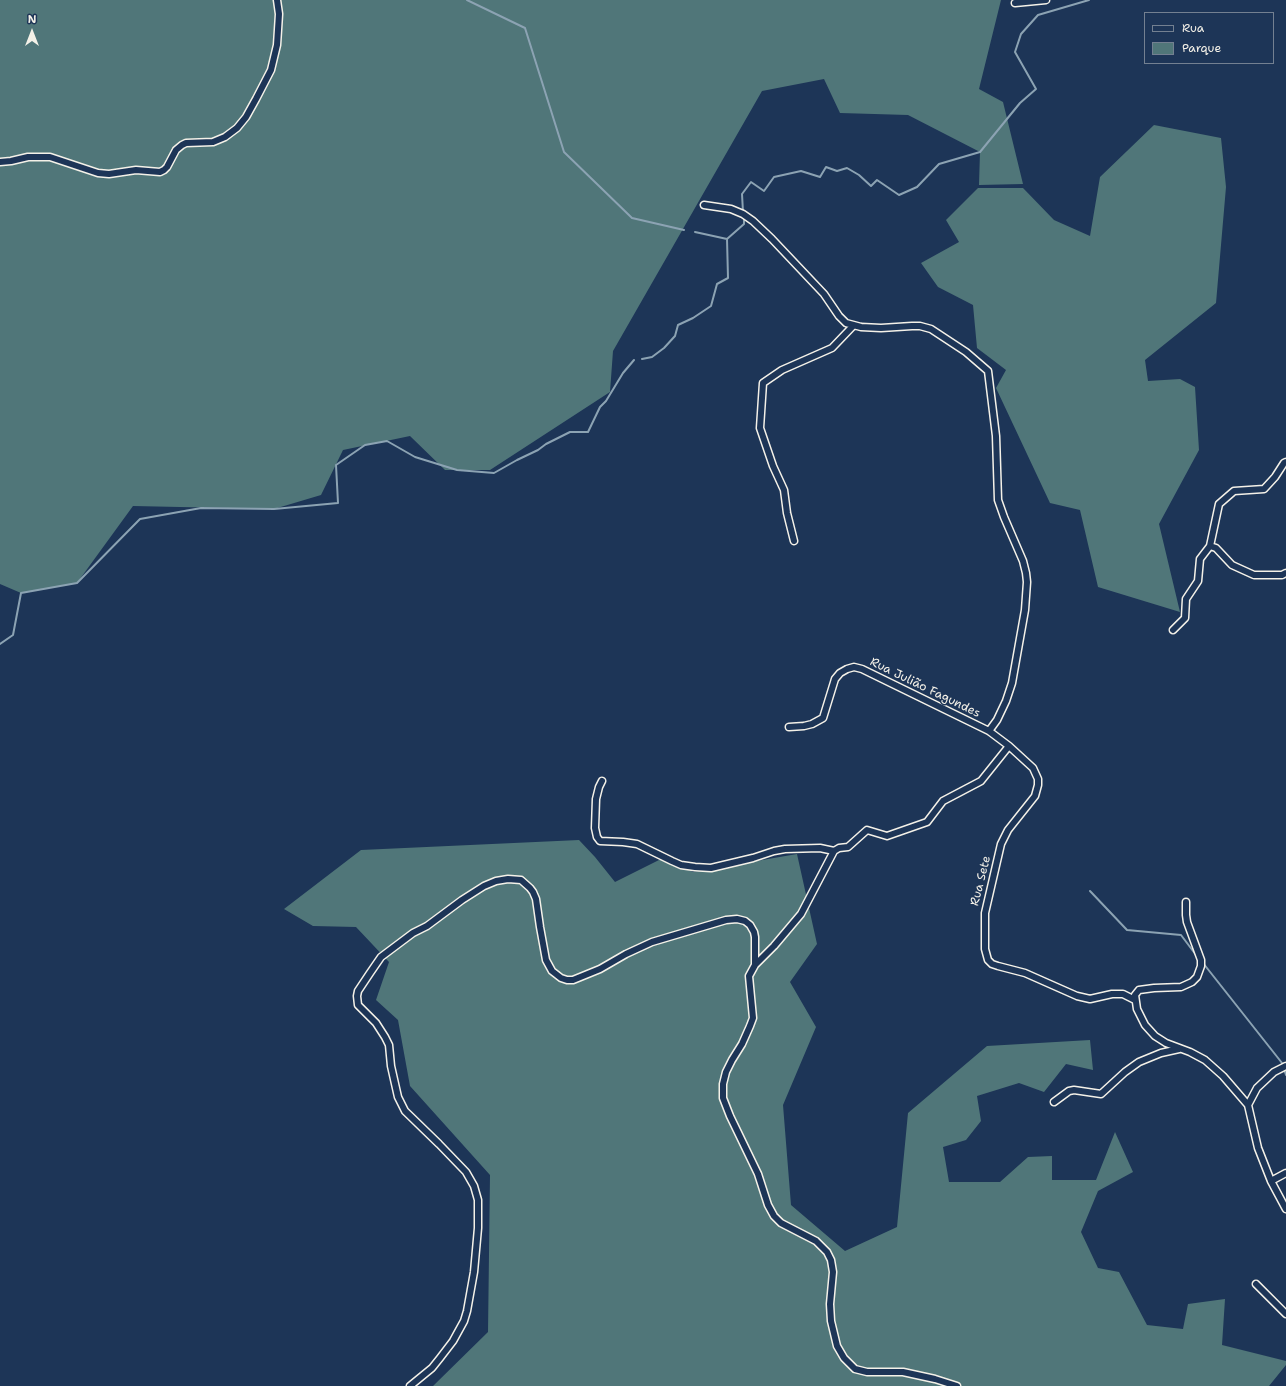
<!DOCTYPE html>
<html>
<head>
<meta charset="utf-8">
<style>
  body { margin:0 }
  #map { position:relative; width:1286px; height:1386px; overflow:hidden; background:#1d3557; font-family:"Shantell Sans",sans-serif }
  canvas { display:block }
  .legend { position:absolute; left:1144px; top:12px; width:130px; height:52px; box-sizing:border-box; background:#1d3557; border:1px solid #738091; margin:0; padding:5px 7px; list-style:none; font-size:12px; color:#f4f1e8 }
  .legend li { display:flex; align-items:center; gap:8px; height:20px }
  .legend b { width:20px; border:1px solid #738091 }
  .north { position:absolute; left:12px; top:12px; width:40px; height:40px; -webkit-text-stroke:3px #1d3557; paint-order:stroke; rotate:0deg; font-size:11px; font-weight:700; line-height:16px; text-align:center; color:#f4f1e8 }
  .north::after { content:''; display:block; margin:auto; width:14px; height:18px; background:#f4f1e8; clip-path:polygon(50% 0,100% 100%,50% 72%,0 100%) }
</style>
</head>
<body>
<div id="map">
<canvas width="1286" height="1386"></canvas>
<ul class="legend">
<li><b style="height:5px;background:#1d3557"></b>Rua</li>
<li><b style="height:11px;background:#507679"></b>Parque</li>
</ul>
<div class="north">N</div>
</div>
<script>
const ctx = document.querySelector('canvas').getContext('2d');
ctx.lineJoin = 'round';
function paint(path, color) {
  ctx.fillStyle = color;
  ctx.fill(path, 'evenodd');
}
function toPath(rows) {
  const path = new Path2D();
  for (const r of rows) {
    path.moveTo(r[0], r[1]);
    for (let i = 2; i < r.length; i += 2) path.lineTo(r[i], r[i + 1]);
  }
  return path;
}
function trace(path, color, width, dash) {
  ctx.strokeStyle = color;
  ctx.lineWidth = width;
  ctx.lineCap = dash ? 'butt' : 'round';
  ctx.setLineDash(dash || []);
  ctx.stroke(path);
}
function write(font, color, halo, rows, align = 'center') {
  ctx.font = font + ' "Shantell Sans",sans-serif';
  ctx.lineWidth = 3;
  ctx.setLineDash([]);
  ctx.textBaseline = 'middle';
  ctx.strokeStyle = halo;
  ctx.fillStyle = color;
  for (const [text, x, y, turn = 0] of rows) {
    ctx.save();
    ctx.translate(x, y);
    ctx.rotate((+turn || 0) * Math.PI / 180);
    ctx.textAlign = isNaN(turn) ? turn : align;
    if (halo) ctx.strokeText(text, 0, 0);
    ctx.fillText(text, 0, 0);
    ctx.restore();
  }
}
paint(toPath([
  [0,0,1001,0,979,89,1003,102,1023,184,979,185,980,152,908,115,840,113,824,79,762,91,613,351,610,392,490,470,445,470,410,436,343,450,321,495,274,509,133,506,77,583,21,593,0,584],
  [1154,125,1221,138,1226,187,1216,303,1145,360,1148,381,1180,379,1195,387,1199,450,1159,524,1180,612,1098,587,1080,510,1050,503,996,388,1006,370,977,348,973,305,938,287,921,263,959,242,946,220,978,188,1023,188,1054,220,1090,236,1100,177],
  [579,840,595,857,615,882,663,858,693,872,797,854,817,944,790,982,816,1027,783,1105,791,1205,845,1251,897,1227,908,1113,987,1046,1090,1040,1093,1070,1066,1064,1044,1092,1019,1083,977,1096,981,1121,966,1140,943,1147,949,1182,1000,1182,1028,1157,1052,1156,1052,1180,1096,1180,1115,1132,1133,1172,1098,1191,1081,1232,1098,1268,1119,1272,1147,1325,1183,1329,1188,1304,1225,1299,1222,1345,1286,1361,1286,1365,1269,1386,433,1386,488,1332,490,1175,410,1086,398,1020,376,1000,389,962,356,927,313,926,284,909,361,850]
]), '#507679');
trace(toPath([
  [467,0,525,28,564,152,632,218,684,230],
  [743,212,742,194,751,182,764,191,774,177,801,171,820,177,826,167,837,171,847,168,859,175,871,186,877,180,899,195,917,187,939,164,980,152,1020,103,1036,89,1015,52,1021,34,1038,15,1089,0],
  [695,232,727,239],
  [642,359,652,357,664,348,675,336,678,325,693,318,711,306,717,284,728,278,727,239,744,224,744,216],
  [0,644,13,635,21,593,77,583,140,519,201,508,274,509,338,503,336,465,365,445,387,441,415,457,457,470,494,473,517,460,538,450,546,444,570,432,588,432,600,407,606,401,623,373,634,360],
  [1090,891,1127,930,1181,935,1196,955],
  [1203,963,1282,1063,1286,1075]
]), '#8ca3b3', 2);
const minor = toPath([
  [1015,3,1046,0],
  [0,162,11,161,28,157,50,157,98,173,109,174,136,170,160,172,164,170,167,167,176,150,182,145,186,143,213,142,225,137,237,128,246,117,256,99,271,70,277,45,279,14,277,0],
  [704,205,731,209,743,214,753,221,772,239,824,294,839,316,846,323,861,327,881,328,912,326,920,326,931,329,966,352,988,371,996,436,998,500,1004,517,1023,561,1026,573,1027,582,1025,610,1012,683,1006,701,997,720,989,731],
  [794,541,787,513,784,490,773,466,760,428,763,383,782,370,832,348,853,326],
  [1210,546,1216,548,1232,565,1254,575,1282,575,1286,573],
  [1173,630,1185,618,1186,599,1198,581,1200,559,1210,546,1219,504,1234,491,1264,489,1275,477,1284,463,1286,462],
  [789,727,804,726,812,724,823,718,835,679,840,673,847,669,854,667,862,669,989,731,1009,746,1033,768,1038,779,1038,785,1035,796,1008,830,1001,844,985,913,985,949,988,960,992,964,998,966,1025,973,1077,996,1090,999,1112,994,1123,994,1135,1000],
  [602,781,599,787,596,799,595,828,597,837,600,841,623,842,637,844,672,861,681,865,695,867,711,868,753,858,774,851,785,849,820,848,834,851],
  [834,851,839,848,848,847,867,830,887,836,927,822,943,801,981,781,1009,746],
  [1186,902,1186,915,1187,922,1201,960,1201,966,1197,977,1192,982,1181,987,1154,988,1139,990,1135,995,1137,1009,1145,1025,1155,1036,1166,1043,1190,1052,1205,1060,1223,1076,1248,1105,1258,1148,1271,1181,1286,1209],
  [755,965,774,946,801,914,834,851],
  [1054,1102,1069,1091,1074,1090,1101,1094,1125,1072,1139,1062,1161,1053,1179,1049],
  [1248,1105,1257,1088,1274,1072,1286,1066],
  [1271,1181,1286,1173],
  [1256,1284,1286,1314],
  [410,1386,432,1368,440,1358,453,1341,464,1321,467,1311,474,1272,478,1228,478,1200,474,1186,466,1172,439,1144,405,1111,398,1097,391,1066,389,1045,385,1037,376,1023,358,1005,357,996,358,991,370,973,381,957,413,933,427,926,462,900,484,886,496,881,508,879,521,880,530,888,533,892,536,899,540,927,546,960,552,971,561,978,567,980,573,980,600,969,626,954,652,942,726,920,737,919,745,921,750,925,754,932,755,937,755,965,749,976,753,1018,750,1026,742,1044,732,1060,726,1072,723,1084,723,1098,730,1116,758,1174,768,1205,774,1216,781,1223,816,1241,827,1252,831,1260,833,1272,830,1304,831,1321,837,1346,844,1358,855,1369,867,1372,903,1372,935,1379,957,1386]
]);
trace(minor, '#f4f1e8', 9);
trace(minor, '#1d3557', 6);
write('12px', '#f4f1e8', '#1d3557', [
  ["Rua Julião Fagundes",925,688,26],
  ["Rua Sete",981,881,-76]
]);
</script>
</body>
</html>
